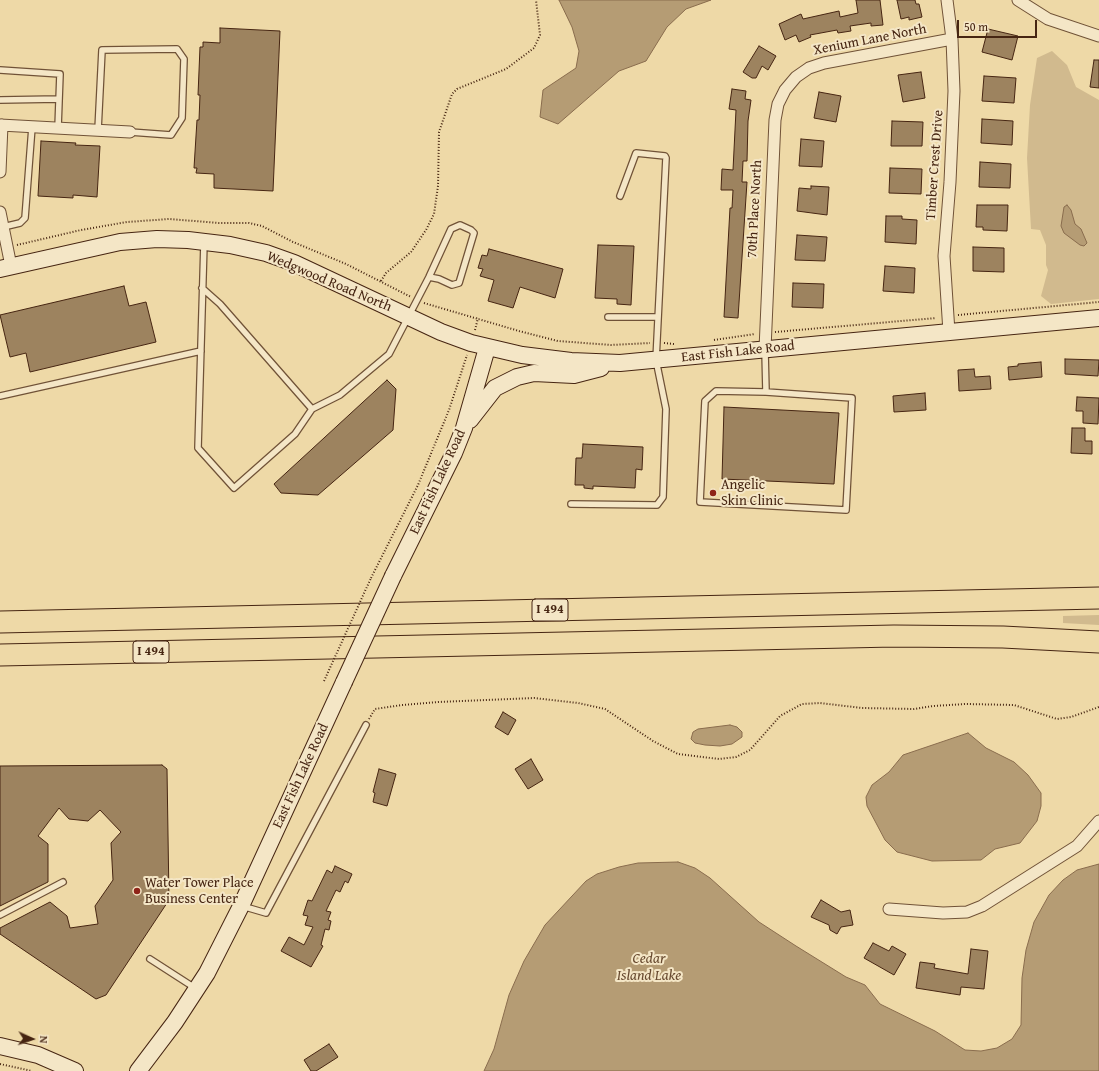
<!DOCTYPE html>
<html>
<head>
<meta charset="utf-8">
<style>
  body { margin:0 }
  #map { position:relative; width:1099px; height:1071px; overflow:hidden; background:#eed9a7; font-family:"Gentium Book Plus",serif }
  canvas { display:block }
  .north { position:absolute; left:12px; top:1019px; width:40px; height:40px; -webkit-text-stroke:3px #f4e6c6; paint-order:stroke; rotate:93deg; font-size:11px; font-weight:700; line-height:16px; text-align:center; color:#462512 }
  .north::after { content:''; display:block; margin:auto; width:14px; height:18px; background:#462512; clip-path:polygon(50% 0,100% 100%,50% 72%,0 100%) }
  .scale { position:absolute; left:957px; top:20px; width:80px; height:18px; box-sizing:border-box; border:2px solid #462512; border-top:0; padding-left:5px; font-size:12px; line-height:14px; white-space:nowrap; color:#462512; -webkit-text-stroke:3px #f4e6c6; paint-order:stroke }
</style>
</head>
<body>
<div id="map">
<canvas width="1099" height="1071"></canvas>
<div class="north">N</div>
<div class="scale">50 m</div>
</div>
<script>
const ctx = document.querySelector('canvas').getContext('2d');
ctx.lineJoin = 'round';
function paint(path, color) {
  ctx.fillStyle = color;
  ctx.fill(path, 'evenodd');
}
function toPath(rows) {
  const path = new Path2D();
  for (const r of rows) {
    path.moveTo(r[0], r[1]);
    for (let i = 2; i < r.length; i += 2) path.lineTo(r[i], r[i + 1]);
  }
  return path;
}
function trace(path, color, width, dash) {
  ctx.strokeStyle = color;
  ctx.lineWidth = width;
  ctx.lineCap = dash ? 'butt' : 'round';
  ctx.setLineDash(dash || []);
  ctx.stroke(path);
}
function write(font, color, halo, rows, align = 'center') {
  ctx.font = font + ' "Gentium Book Plus",serif';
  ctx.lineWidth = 4;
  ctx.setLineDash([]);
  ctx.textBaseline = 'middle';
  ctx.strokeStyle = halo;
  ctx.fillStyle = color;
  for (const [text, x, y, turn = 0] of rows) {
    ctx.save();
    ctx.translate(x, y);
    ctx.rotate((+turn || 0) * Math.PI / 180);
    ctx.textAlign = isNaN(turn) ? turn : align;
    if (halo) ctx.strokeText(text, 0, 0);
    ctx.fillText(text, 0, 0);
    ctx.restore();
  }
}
paint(toPath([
  [1052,51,1067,65,1076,87,1099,100,1099,299,1051,304,1041,296,1048,270,1046,265,1046,245,1040,230,1031,229,1027,158,1030,105,1037,58],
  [1099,615,1099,625,1063,623,1063,616]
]), '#d1ba8e');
const water = toPath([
  [559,0,711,0,686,9,667,27,646,61,619,71,558,124,540,117,543,90,576,68,579,51,572,27,559,0],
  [1067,205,1071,210,1075,224,1081,229,1087,243,1084,246,1080,245,1064,233,1061,226,1064,207,1067,205],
  [730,725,737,727,742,732,742,737,732,744,720,746,705,745,695,743,691,739,693,732,698,729,730,725],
  [968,733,986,748,1014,762,1028,775,1041,793,1041,806,1037,821,1020,843,995,849,981,860,932,861,897,852,885,840,867,806,866,797,872,785,889,772,903,755,968,733],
  [678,862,695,868,710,878,759,922,796,946,846,977,865,985,880,1004,935,1031,965,1050,981,1051,997,1048,1012,1039,1021,1025,1022,978,1026,950,1034,922,1049,895,1063,880,1077,870,1099,864,1099,1071,484,1071,494,1049,509,995,524,961,545,925,586,881,597,874,619,867,638,863,678,862]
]);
paint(water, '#b59c74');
trace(water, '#896c4d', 1);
const building = toPath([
  [856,0,880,0,883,25,871,26,871,23,850,26,851,31,838,33,837,30,810,35,811,37,799,42,796,35,785,40,779,24,801,14,803,19,839,11,840,17,858,13,856,0],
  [897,0,915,0,916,4,919,4,922,17,909,20,909,17,901,19,897,0],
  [220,28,280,31,273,191,214,188,214,174,196,173,197,168,194,168,197,120,199,120,200,95,198,95,200,47,203,47,203,42,220,43,220,28],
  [988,29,1018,36,1012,60,982,52,988,29],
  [759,46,776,56,768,70,762,66,756,78,752,78,743,72,759,46],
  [1094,60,1099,60,1099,88,1090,87,1094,60],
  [921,72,925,98,903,102,898,75,921,72],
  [984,76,1016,78,1014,103,982,101,984,76],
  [732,89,746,91,745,99,751,100,748,121,747,161,743,161,742,182,747,182,738,318,724,317,730,208,732,208,733,190,721,190,722,169,733,170,736,110,729,109,732,89],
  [819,92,841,96,836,122,814,118,819,92],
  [982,119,1013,121,1012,145,981,143,982,119],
  [892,121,923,122,922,146,891,146,892,121],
  [801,139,824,141,822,167,799,166,801,139],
  [41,141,76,143,75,145,100,146,97,197,73,195,73,198,38,196,41,141],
  [980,162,1011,164,1010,188,979,187,980,162],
  [890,168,922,169,921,194,889,193,890,168],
  [811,186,829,187,827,215,797,211,799,188,811,189,811,186],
  [977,205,1008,205,1007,231,983,230,983,227,976,227,977,205],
  [886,216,902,216,902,219,917,220,916,244,885,242,886,216],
  [797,235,827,237,825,261,795,260,797,235],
  [598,245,634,246,631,305,617,304,617,299,595,298,598,245],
  [973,247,1004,248,1004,272,973,271,973,247],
  [489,249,563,269,555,298,520,287,513,308,488,301,494,280,480,276,483,269,478,268,482,255,487,256,489,249],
  [885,266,915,268,914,293,883,291,885,266],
  [793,283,824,284,823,308,792,307,793,283],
  [124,286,129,306,146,302,156,342,30,372,26,353,10,357,0,315,124,286],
  [1065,359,1099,360,1098,376,1065,374,1065,359],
  [1041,362,1042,377,1009,380,1008,367,1018,366,1018,364,1041,362],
  [974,369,975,377,990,376,991,389,959,391,958,370,974,369],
  [387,380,396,389,393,430,318,495,281,493,274,484,387,380],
  [925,393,926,410,894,412,893,396,925,393],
  [1077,397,1099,398,1098,424,1083,423,1083,411,1076,411,1077,397],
  [724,407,839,413,834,484,722,479,724,407],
  [1072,428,1085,428,1085,441,1092,441,1092,454,1071,453,1072,428],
  [583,444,643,447,642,470,636,469,635,488,593,486,593,489,584,488,584,485,575,485,576,458,582,458,583,444],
  [503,712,516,720,508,735,495,727,503,712],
  [531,759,543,780,528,789,515,769,531,759],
  [162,765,167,769,169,900,106,995,96,999,0,934,0,928,50,902,67,916,70,928,98,924,95,906,113,880,111,843,121,832,100,810,88,821,69,819,59,808,38,836,48,844,48,882,0,906,0,766,162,765],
  [379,769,396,774,387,806,373,802,375,793,373,792,379,769],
  [335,866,352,874,348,883,345,881,340,892,336,890,326,911,331,912,328,920,331,921,329,930,325,929,321,945,323,946,311,967,281,951,289,937,304,945,313,927,305,925,308,916,303,915,308,900,312,901,327,870,332,873,335,866],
  [821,900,841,912,850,910,853,925,841,927,837,934,830,930,829,925,811,917,821,900],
  [873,943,889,951,892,946,906,954,894,975,864,958,873,943],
  [971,949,988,951,984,989,961,987,960,995,916,988,920,962,935,964,934,968,968,974,971,949],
  [329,1044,338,1057,316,1071,311,1071,304,1060,329,1044]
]);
paint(building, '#9d835f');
trace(building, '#462512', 1);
const lane = toPath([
  [0,70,60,74,58,128],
  [0,100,59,99],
  [98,130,102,50,177,49,184,59,182,118,171,135,130,132],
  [3,227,20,223,25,218,32,127],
  [204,243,198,448,234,488,295,434,312,409,340,395,389,354,429,277,451,229,460,225,471,230,474,233,459,283,452,285,439,279,429,277],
  [202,288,220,304,312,409],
  [608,317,658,317],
  [765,351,766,392,852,398,846,510,700,502,705,401,716,391,766,392],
  [0,396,201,351],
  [571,504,657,505,663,497,666,409,656,360,666,158,665,156,636,153,620,196],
  [242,906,266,913,366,725],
  [0,915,63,882],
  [150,959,195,988]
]);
const street = toPath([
  [947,0,952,39,954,91,950,182,944,256,949,332],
  [1018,0,1048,19,1099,36],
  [0,125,130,132],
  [0,172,2,125],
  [0,212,11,266],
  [765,349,775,120,778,104,785,90,796,77,809,68,824,63,952,39],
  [889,909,943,913,967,912,982,906,1077,846,1099,821]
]);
const secondary = toPath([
  [0,269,120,242,157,239,188,240,230,245,266,253,294,263,441,332,471,343,522,355,571,361,620,363,1099,318],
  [470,420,495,388,517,377,534,373,574,375,601,368],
  [393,576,454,453,464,428,487,348],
  [0,1046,38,1055,75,1071],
  [138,1071,175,1022,207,973,241,906,344,682]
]);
const highway = toPath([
  [0,622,1099,598],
  [0,655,894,636,1003,637,1099,642]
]);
trace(lane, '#705237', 8);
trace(street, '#705237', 13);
trace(secondary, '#462512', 18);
trace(highway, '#462512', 23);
trace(toPath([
  [17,245,81,230,127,222,169,219,219,223,249,223,262,226,293,242,346,264,411,297],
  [381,281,386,273,411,252,426,230,434,214,438,186,439,132,452,94,457,89,506,69,534,48,540,35,536,0],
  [424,303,519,331,558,341,611,345,650,343],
  [958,315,1099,302],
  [475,330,478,318],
  [775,332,936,318],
  [714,340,755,334],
  [664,343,674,344],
  [371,578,418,485,449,410,467,355],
  [369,719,375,709,402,705,438,702,534,698,578,703,605,709,653,741,678,754,719,759,736,757,750,750,780,716,802,704,820,703,862,708,914,709,933,706,965,704,1014,705,1057,719,1071,717,1099,707],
  [0,1064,32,1071]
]), '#462512', 2, [1, 2]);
trace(lane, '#f4e6c6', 5.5);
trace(street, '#f4e6c6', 11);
trace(secondary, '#f4e6c6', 16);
trace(highway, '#eed9a7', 21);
const secondaryBridge = toPath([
  [344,682,393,576]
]);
trace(secondaryBridge, '#462512', 18, []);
trace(toPath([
  [324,681,371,578]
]), '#462512', 2, [1, 2]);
trace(secondaryBridge, '#f4e6c6', 16);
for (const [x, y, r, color] of [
  [713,493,4,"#8f2418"],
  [137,891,4,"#8f2418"]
]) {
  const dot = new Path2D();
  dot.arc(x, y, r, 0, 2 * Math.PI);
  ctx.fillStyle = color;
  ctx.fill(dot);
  trace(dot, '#f4e6c6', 1.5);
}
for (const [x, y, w] of [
  [550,610,36],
  [151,652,36]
]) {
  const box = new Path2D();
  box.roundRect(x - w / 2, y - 11, w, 22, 3);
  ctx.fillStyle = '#f4e6c6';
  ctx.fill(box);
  trace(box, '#462512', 1);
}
write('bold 13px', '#462512', null, [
  ["I 494",550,610],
  ["I 494",151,652]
]);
write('14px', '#462512', '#f4e6c6', [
  ["Xenium Lane North",870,40,-11],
  ["Timber Crest Drive",935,165,-86],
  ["70th Place North",755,209,-87],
  ["Wedgwood Road North",329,282,23],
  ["East Fish Lake Road",738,352,-6],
  ["East Fish Lake Road",438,482,-65],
  ["East Fish Lake Road",301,776,-65]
]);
write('14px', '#462512', '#f4e6c6', [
  ["Angelic",721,485],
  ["Skin Clinic",721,501],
  ["Water Tower Place",145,883],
  ["Business Center",145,899]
], 'left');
write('italic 15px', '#67492f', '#f4e6c6', [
  ["Cedar",649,959],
  ["Island Lake",649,976]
]);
</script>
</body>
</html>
